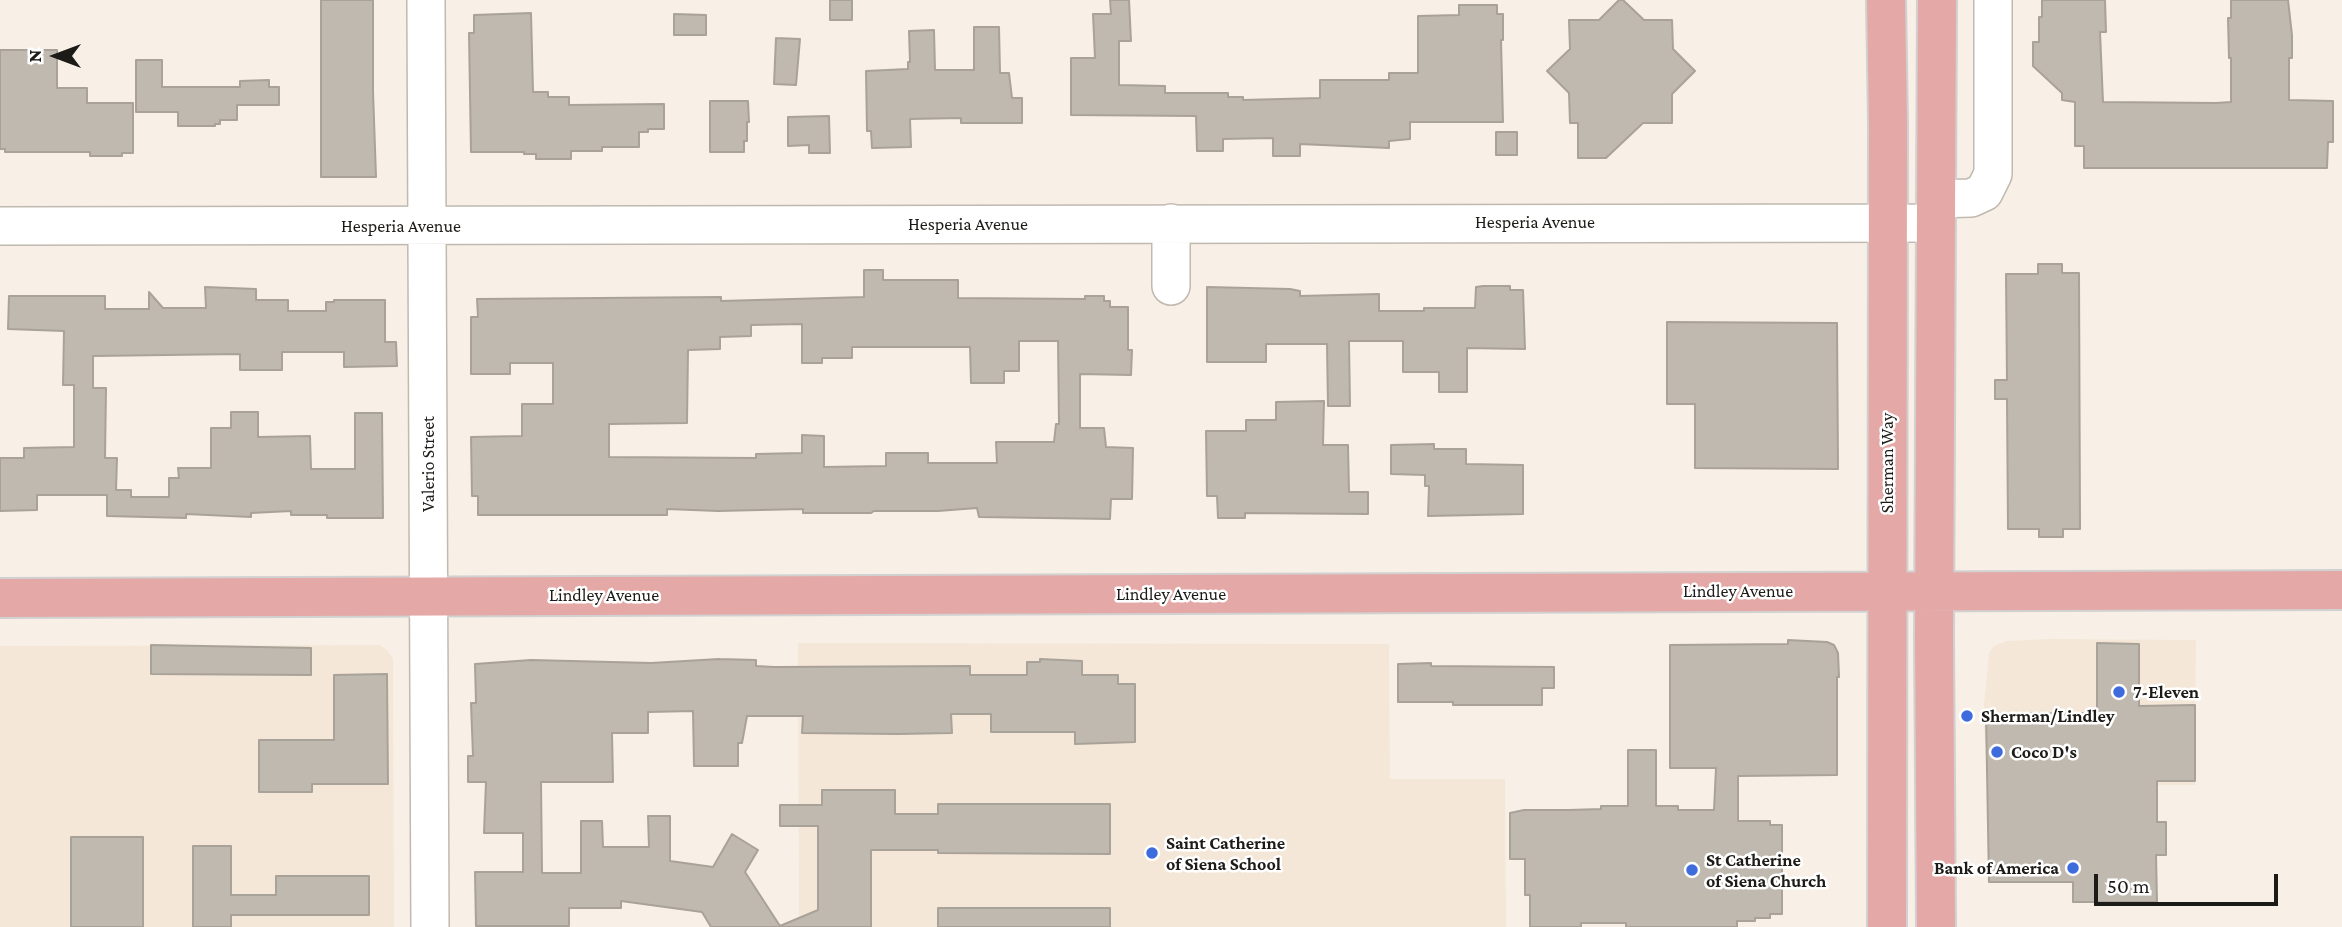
<!DOCTYPE html>
<html>
<head>
<meta charset="utf-8">
<style>
  body { margin:0 }
  #map { position:relative; width:2342px; height:927px; overflow:hidden; background:#f8f0e7; font-family:"Crimson Pro",serif }
  canvas { display:block }
  .north { position:absolute; left:21px; top:21px; width:70px; height:70px; -webkit-text-stroke:5px #fff; paint-order:stroke; rotate:270deg; font-size:19px; font-weight:700; line-height:28px; text-align:center; color:#1d1b17 }
  .north::after { content:''; display:block; margin:auto; width:24px; height:32px; background:#1d1b17; clip-path:polygon(50% 0,100% 100%,50% 72%,0 100%) }
  .scale { position:absolute; left:2094px; top:874px; width:184px; height:32px; box-sizing:border-box; border:4px solid #1d1b17; border-top:0; padding-left:9px; font-size:21px; line-height:24px; white-space:nowrap; color:#1d1b17; -webkit-text-stroke:5px #fff; paint-order:stroke }
</style>
</head>
<body>
<div id="map">
<canvas width="2342" height="927"></canvas>
<div class="north">N</div>
<div class="scale">50 m</div>
</div>
<script>
const ctx = document.querySelector('canvas').getContext('2d');
ctx.lineJoin = 'round';
function paint(path, color) {
  ctx.fillStyle = color;
  ctx.fill(path, 'evenodd');
}
function toPath(rows) {
  const path = new Path2D();
  for (const r of rows) {
    path.moveTo(r[0], r[1]);
    for (let i = 2; i < r.length; i += 2) path.lineTo(r[i], r[i + 1]);
  }
  return path;
}
function trace(path, color, width, dash) {
  ctx.strokeStyle = color;
  ctx.lineWidth = width;
  ctx.lineCap = dash ? 'butt' : 'round';
  ctx.setLineDash(dash || []);
  ctx.stroke(path);
}
function write(font, color, halo, rows, align = 'center') {
  ctx.font = font + ' "Crimson Pro",serif';
  ctx.lineWidth = 5;
  ctx.setLineDash([]);
  ctx.textBaseline = 'middle';
  ctx.strokeStyle = halo;
  ctx.fillStyle = color;
  for (const [text, x, y, turn = 0] of rows) {
    ctx.save();
    ctx.translate(x, y);
    ctx.rotate((+turn || 0) * Math.PI / 180);
    ctx.textAlign = isNaN(turn) ? turn : align;
    if (halo) ctx.strokeText(text, 0, 0);
    ctx.fillText(text, 0, 0);
    ctx.restore();
  }
}
paint(toPath([
  [2049,639,2196,640,2195,785,1988,785,1983,715,1989,653,1994,646,2006,641],
  [798,643,1389,644,1390,779,1505,779,1506,927,799,927],
  [379,645,387,650,393,659,394,927,0,927,0,646]
]), '#f4e7d7');
const building = toPath([
  [321,0,373,0,373,91,376,177,321,177,321,0],
  [830,0,852,0,852,20,830,20,830,0],
  [1110,0,1129,0,1131,41,1119,41,1119,85,1165,86,1165,93,1228,93,1228,97,1243,97,1243,100,1320,98,1320,80,1389,80,1389,73,1418,73,1418,16,1459,15,1459,5,1497,5,1497,14,1503,14,1503,40,1501,40,1503,122,1410,122,1410,139,1389,141,1389,148,1300,144,1300,156,1273,156,1273,138,1223,139,1223,151,1197,151,1196,116,1071,115,1071,58,1095,58,1093,14,1111,14,1110,0],
  [1619,0,1623,0,1644,20,1672,20,1673,49,1695,71,1672,94,1672,123,1643,123,1606,158,1578,158,1578,123,1570,123,1569,93,1547,71,1570,49,1569,20,1599,20,1619,0],
  [2042,0,2105,0,2106,32,2100,32,2103,102,2216,103,2231,102,2231,58,2229,58,2228,18,2231,18,2231,0,2288,0,2292,35,2292,58,2289,58,2289,100,2333,101,2333,142,2328,142,2327,168,2084,168,2084,146,2075,146,2075,102,2062,100,2062,93,2033,66,2033,42,2039,42,2039,17,2042,17,2042,0],
  [531,13,533,92,548,92,548,97,569,97,569,105,664,104,664,129,648,129,648,132,639,132,639,147,602,147,602,151,571,151,571,159,536,159,536,154,524,154,524,152,471,152,469,33,474,33,474,15,531,13],
  [674,14,706,15,706,35,674,35,674,14],
  [974,27,999,27,1000,73,1009,73,1012,98,1022,98,1022,123,961,123,961,118,910,119,911,147,872,148,871,131,867,131,866,71,908,69,908,62,910,62,909,31,934,30,935,70,974,70,974,27],
  [776,38,800,39,796,85,774,84,776,38],
  [0,50,57,50,57,88,87,88,87,103,133,103,133,153,122,153,122,156,90,156,90,152,5,152,5,149,0,149,0,50],
  [136,60,162,60,162,87,240,87,240,81,269,80,269,87,279,87,279,105,237,105,237,120,220,120,220,124,215,124,215,126,178,126,178,112,136,112,136,60],
  [710,101,748,101,749,122,747,122,747,141,744,141,744,152,710,152,710,101],
  [829,116,830,153,809,153,809,145,788,146,788,117,829,116],
  [1496,132,1517,132,1517,155,1496,155,1496,132],
  [2038,264,2062,264,2062,273,2079,273,2080,529,2063,529,2063,537,2039,537,2039,529,2008,529,2007,399,1995,399,1995,380,2007,380,2006,274,2038,274,2038,264],
  [864,270,883,270,883,280,958,280,958,298,1085,299,1085,296,1104,296,1104,301,1110,301,1110,307,1128,307,1128,350,1132,350,1131,375,1080,374,1080,428,1104,428,1106,447,1133,448,1132,499,1111,499,1110,519,979,517,977,508,938,511,874,511,871,513,803,513,803,509,718,511,667,509,667,515,478,515,478,496,472,496,471,437,522,436,522,404,553,404,553,363,510,363,510,374,471,374,471,317,478,317,477,299,721,297,721,301,864,297,864,270],
  [802,324,802,363,822,363,822,358,852,358,852,347,970,347,971,383,1004,383,1004,371,1019,371,1019,341,1058,341,1059,424,1056,424,1054,442,996,442,997,463,928,463,928,453,886,453,886,466,824,467,824,436,802,435,802,453,756,454,756,458,609,457,609,424,687,423,688,350,720,349,720,337,751,336,751,325,802,324],
  [1483,286,1510,286,1510,290,1523,290,1525,349,1467,348,1467,392,1439,392,1439,372,1403,372,1403,341,1349,341,1350,406,1328,406,1327,344,1266,344,1266,362,1207,362,1207,287,1290,289,1300,291,1300,296,1379,294,1379,311,1424,311,1424,308,1475,308,1476,287,1483,286],
  [205,287,256,289,256,300,288,300,288,311,326,311,326,302,334,302,334,300,385,300,385,342,396,342,397,366,344,367,344,352,282,352,282,370,240,370,240,354,93,356,93,388,106,388,105,458,117,458,116,490,131,490,131,497,169,497,169,478,179,478,178,468,211,468,211,428,231,428,231,412,258,412,258,437,310,436,311,469,355,469,355,413,382,413,383,518,327,518,327,515,291,515,291,511,251,513,251,517,186,514,186,518,107,516,107,495,37,495,37,510,0,511,0,458,24,458,24,448,74,447,74,385,63,385,64,331,8,329,9,296,105,296,105,309,149,309,149,292,163,308,206,308,205,287],
  [1667,322,1837,323,1838,469,1695,468,1695,404,1667,404,1667,322],
  [1324,401,1323,445,1348,445,1349,492,1368,492,1368,514,1245,513,1245,518,1218,518,1217,496,1207,496,1206,431,1246,431,1246,420,1276,420,1276,402,1324,401],
  [1434,444,1434,449,1466,449,1466,464,1523,465,1523,514,1428,516,1429,486,1425,486,1425,475,1391,474,1391,445,1434,444],
  [1788,640,1827,642,1834,645,1838,653,1839,677,1837,677,1837,775,1738,776,1738,821,1770,821,1770,825,1782,825,1782,914,1770,914,1770,918,1755,918,1755,921,1737,921,1737,927,1626,927,1626,923,1581,923,1581,927,1530,927,1530,895,1525,895,1525,859,1510,859,1510,813,1524,810,1569,810,1601,809,1601,806,1628,806,1628,750,1656,750,1656,806,1678,806,1678,810,1714,810,1716,768,1670,768,1670,645,1788,644,1788,640],
  [2097,643,2139,644,2139,706,2195,705,2195,781,2157,781,2157,822,2166,822,2166,855,2156,855,2157,902,2073,902,2073,882,1989,882,1986,714,2097,713,2097,643],
  [151,645,311,648,311,675,151,674,151,645],
  [719,659,756,660,756,666,774,667,970,666,970,675,1027,675,1027,662,1040,662,1040,659,1082,661,1082,675,1118,675,1118,684,1135,684,1135,742,1075,744,1075,732,991,732,991,714,951,714,952,733,898,734,802,733,803,716,747,716,742,743,738,743,738,766,694,766,693,711,648,712,648,733,612,733,613,782,541,782,542,873,581,873,581,821,602,821,603,847,649,847,648,816,670,816,670,861,713,867,732,834,758,850,745,872,780,926,818,910,818,826,780,826,780,805,822,805,822,790,895,790,895,814,938,814,938,804,1110,804,1110,854,938,853,938,850,871,850,871,927,711,927,702,912,621,901,621,908,569,908,569,926,476,926,475,872,523,872,523,833,484,833,486,782,468,782,468,756,473,756,471,703,476,703,475,664,531,660,651,663,719,659],
  [1431,663,1431,666,1554,667,1554,688,1542,688,1542,705,1453,705,1453,702,1398,702,1398,664,1431,663],
  [387,674,388,784,312,784,312,792,259,792,259,740,334,740,334,675,387,674],
  [71,837,143,837,143,927,71,927,71,837],
  [193,846,231,846,231,895,276,895,276,876,369,876,369,915,231,915,231,927,193,927,193,846],
  [938,908,1110,908,1110,927,938,927,938,908]
]);
paint(building, '#c0b9b0');
trace(building, '#a9a299', 2);
const minor = toPath([
  [426,0,430,927],
  [1936,199,1971,198,1984,192,1993,174,1993,0],
  [0,226,1936,223],
  [1171,286,1171,223]
]);
const major = toPath([
  [1886,0,1888,123,1887,927],
  [0,598,2342,590],
  [1936,927,1934,636,1937,0]
]);
trace(minor, '#c0b9b0', 40);
trace(major, '#d2d1d1', 42);
trace(minor, '#fff', 37);
trace(major, '#e4a9a6', 38);
for (const [x, y, r, color] of [
  [2119,692,7,"#3e6cdd"],
  [1967,716,7,"#3e6cdd"],
  [1997,752,7,"#3e6cdd"],
  [1152,853,7,"#3e6cdd"],
  [2073,868,7,"#3e6cdd"],
  [1692,870,7,"#3e6cdd"]
]) {
  const dot = new Path2D();
  dot.arc(x, y, r, 0, 2 * Math.PI);
  ctx.fillStyle = color;
  ctx.fill(dot);
  trace(dot, '#fff', 2.5);
}
write('18px', '#1d1b17', '#fff', [
  ["Hesperia Avenue",1535,222],
  ["Hesperia Avenue",968,224],
  ["Hesperia Avenue",401,226],
  ["Sherman Way",1887,463,-90],
  ["Valerio Street",428,464,-90],
  ["Lindley Avenue",1738,591],
  ["Lindley Avenue",1171,594],
  ["Lindley Avenue",604,595]
]);
write('bold 18px', '#1d1b17', '#fff', [
  ["7-Eleven",2133,692],
  ["Sherman/Lindley",1981,716],
  ["Coco D's",2011,752],
  ["Saint Catherine",1166,843],
  ["of Siena School",1166,864],
  ["St Catherine",1706,860],
  ["of Siena Church",1706,881],
  ["Bank of America",2059,868,"right"]
], 'left');
</script>
</body>
</html>
